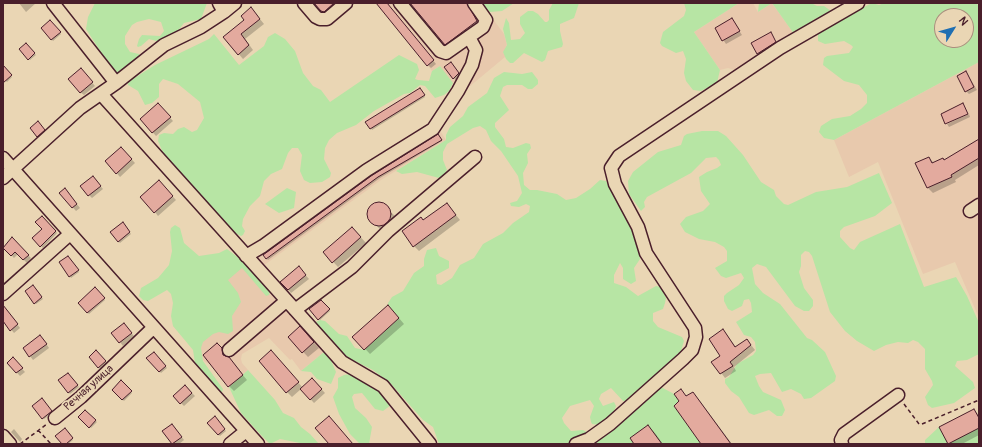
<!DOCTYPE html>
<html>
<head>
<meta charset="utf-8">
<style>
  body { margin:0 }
  #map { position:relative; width:982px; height:447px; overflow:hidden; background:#ead6b4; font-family:Pangolin,sans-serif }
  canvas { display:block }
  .frame { position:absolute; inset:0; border:4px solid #4a1f2b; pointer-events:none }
  .north { position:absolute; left:934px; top:8px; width:40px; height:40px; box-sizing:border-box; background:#ead6b4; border:1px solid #aa8d7d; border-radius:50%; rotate:53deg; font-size:11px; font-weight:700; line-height:16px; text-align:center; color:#4a1f2b }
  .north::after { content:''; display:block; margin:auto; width:14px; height:18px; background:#1f6fb2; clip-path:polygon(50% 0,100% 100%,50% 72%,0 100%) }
</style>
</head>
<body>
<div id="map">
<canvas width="982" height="447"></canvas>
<div class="frame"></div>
<div class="north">N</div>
</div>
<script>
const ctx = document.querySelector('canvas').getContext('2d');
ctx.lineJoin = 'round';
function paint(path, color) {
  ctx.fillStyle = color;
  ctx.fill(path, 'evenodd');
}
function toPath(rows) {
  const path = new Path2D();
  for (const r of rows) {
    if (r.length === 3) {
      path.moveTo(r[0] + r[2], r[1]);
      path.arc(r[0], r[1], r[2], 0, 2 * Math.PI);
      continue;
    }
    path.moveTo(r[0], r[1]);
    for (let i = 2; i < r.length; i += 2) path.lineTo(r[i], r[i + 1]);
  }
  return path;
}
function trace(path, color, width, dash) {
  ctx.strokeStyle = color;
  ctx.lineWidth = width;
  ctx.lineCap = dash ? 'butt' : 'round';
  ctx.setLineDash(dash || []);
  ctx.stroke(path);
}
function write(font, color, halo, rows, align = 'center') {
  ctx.font = font + ' Pangolin,sans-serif';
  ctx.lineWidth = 3.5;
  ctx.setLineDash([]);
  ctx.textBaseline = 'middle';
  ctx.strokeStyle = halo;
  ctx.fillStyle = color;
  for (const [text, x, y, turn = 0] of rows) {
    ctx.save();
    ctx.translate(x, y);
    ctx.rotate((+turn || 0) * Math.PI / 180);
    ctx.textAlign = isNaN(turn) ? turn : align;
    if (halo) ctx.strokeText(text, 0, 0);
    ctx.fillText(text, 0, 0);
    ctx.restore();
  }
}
paint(toPath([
  [376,3,481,3,504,34,507,45,506,46,505,57,463,92,439,129,446,140,381,180,263,266,250,249,432,125,456,88,440,66,432,71],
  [739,3,753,3,758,12,772,3,794,34,737,71,728,68,720,70,694,32],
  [979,62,979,318,955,262,923,274,878,162,849,177,834,140],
  [245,260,274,293,284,309,288,311,324,352,301,371,292,359,290,360,269,338,242,354,241,359,242,363,248,370,229,387,211,365,205,362,173,326]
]), '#e8c9ad');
paint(toPath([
  [95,3,207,3,201,19,184,23,177,32,160,42,149,39,141,46,138,47,137,46,139,39,142,35,160,36,164,31,161,22,149,19,137,22,132,25,125,36,125,44,130,52,139,54,141,58,120,74,115,74,86,29,88,17],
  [481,3,514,3,502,11,490,12,486,11],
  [553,3,579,3,574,18,560,24,560,31,563,44,562,47,548,51,545,60,542,62,524,53,513,63,510,63,506,59,503,52,507,45,503,29,506,18,509,23,511,40,520,39,525,33,520,24,520,17,528,11,533,11,538,14,545,22,547,22,549,20,549,10],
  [684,3,739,3,694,32,720,70,717,83,701,91,693,90,686,81,684,73,686,59,683,51,676,53,662,46,660,43,663,32,684,16,686,10],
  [759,3,811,3,817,6,824,6,831,11,829,15,817,18,813,20,811,25,794,34,772,3,758,12],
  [872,3,879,5,884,3,976,3,979,6,979,62,834,140,824,138,819,132,821,126,832,119,850,116,861,109,867,103,867,95,859,85,844,81,823,65,824,58,827,56,849,53,853,47,851,45,844,41,825,44,818,41,818,34,819,30],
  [942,16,966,16,966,40,942,40],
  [275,33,285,39,295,51,303,73,313,86,321,90,330,102,399,55,417,64,419,70,415,79,418,80,429,81,432,71,440,66,453,83,449,91,444,95,435,98,425,86,420,85,410,93,404,94,374,111,356,125,337,133,329,140,325,148,324,159,331,173,330,177,322,182,310,183,304,180,300,171,302,155,298,148,292,148,288,153,282,169,271,174,264,181,260,196,250,206,243,219,242,226,245,231,243,235,241,236,231,231,164,155,158,141,159,135,164,133,173,134,178,129,184,127,192,132,197,130,204,118,200,102,178,84,163,79,159,84,159,97,152,103,145,105,138,91,128,85,128,82,155,65,209,39,214,34,239,65,264,46,268,37],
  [504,72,522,74,532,72,538,80,538,84,532,89,528,89,522,85,507,85,503,87,500,96,509,110,495,123,495,127,504,139,506,147,513,148,526,143,530,144,531,148,527,154,528,163,523,173,524,185,530,190,537,190,557,194,566,200,576,198,590,189,600,180,606,181,636,234,640,259,634,268,636,281,631,284,623,279,623,268,620,263,614,275,614,283,626,287,638,296,656,286,661,287,666,298,665,303,663,309,653,313,653,321,658,327,682,337,684,341,680,354,628,402,623,401,611,388,601,394,599,399,603,406,614,402,616,406,613,414,600,425,592,424,591,422,590,417,594,406,590,400,570,406,562,418,564,423,571,431,583,430,589,433,571,444,439,444,433,427,423,420,391,384,373,370,344,356,338,348,331,345,314,323,320,320,325,321,339,334,347,336,355,348,364,350,399,318,388,305,388,303,392,297,403,291,414,273,424,266,424,259,427,250,436,248,439,256,449,261,449,268,436,275,437,284,441,285,452,278,460,265,474,258,483,244,503,233,513,223,529,212,530,206,526,204,519,207,511,206,510,203,517,201,522,193,518,176,501,151,491,141,486,130,480,126,473,128,447,144,443,152,443,160,447,170,443,176,439,178,417,172,402,174,396,171,446,140,446,135,450,127,463,116,468,107,487,93,494,78],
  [702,131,718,131,726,136,743,155,761,182,774,190,776,196,784,204,788,205,816,192,847,187,879,173,892,203,875,216,844,227,840,231,840,237,850,248,854,250,860,242,900,224,924,287,956,277,967,296,979,323,979,354,967,360,957,361,955,366,973,382,975,388,954,403,932,408,928,405,925,397,933,385,932,381,925,369,925,349,918,342,913,340,908,343,898,342,886,345,874,351,857,341,845,331,830,312,812,256,809,252,805,251,801,255,801,266,799,272,804,288,813,300,813,306,809,311,804,311,795,306,766,267,757,264,752,268,755,284,763,293,780,304,807,338,812,340,825,352,836,376,835,381,811,398,804,399,801,394,791,389,782,392,771,373,760,374,755,376,759,386,763,392,781,400,785,410,782,416,777,416,769,410,754,415,749,413,739,397,731,391,725,383,725,379,729,377,737,364,753,355,756,351,755,342,751,337,744,335,736,322,752,312,751,303,749,299,744,300,742,306,732,311,728,309,724,301,724,296,727,293,739,285,744,278,741,273,726,278,721,276,715,268,727,261,727,251,724,247,715,242,699,239,685,232,680,224,686,217,703,211,710,204,701,191,699,177,707,172,717,168,721,165,719,160,716,157,706,158,691,173,647,197,644,202,645,207,641,211,629,194,628,181,633,172,658,152,681,145,684,136,687,134],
  [287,188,296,192,294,208,279,213,265,204],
  [175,225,180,228,184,243,199,256,219,253,227,249,240,259,245,260,266,284,270,292,269,295,266,296,242,268,228,280,238,293,241,302,232,316,233,331,228,334,219,332,213,334,203,342,201,348,203,361,223,389,222,392,219,393,195,363,193,350,173,326,171,316,173,303,171,294,167,290,148,301,143,300,139,296,141,288,158,278,169,265,172,251,170,232,171,228],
  [324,352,330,358,336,372,331,384,317,379,311,372,301,371],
  [248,370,275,400,283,413,294,418,301,427,310,434,319,444,305,444,280,439,270,444,259,433,241,413,229,387],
  [351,374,364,382,378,386,391,405,383,411,375,409,362,393,354,394,352,397,355,408,366,418,372,427,369,444,360,444,350,434,339,414,333,397,338,388,338,378,344,375],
  [661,387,674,394,679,401,674,406,701,444,586,444,656,388],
  [939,427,979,428,979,444,925,444,925,440]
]), '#b7e5a4');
paint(toPath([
  [19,3,36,3,26,12],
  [315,3,341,3,325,14],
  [377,3,387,3,436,64,431,68,428,65],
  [411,3,468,3,470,11,480,24,448,47],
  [255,13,264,24,245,39,253,50,243,59,224,37],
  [732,20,742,35,726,44,716,29],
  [50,21,61,34,53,41,42,28],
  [770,34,778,45,761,57,753,44],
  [26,44,36,55,30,60,20,49],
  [3,66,12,77,7,82,3,78],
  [454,66,462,77,457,82,445,67],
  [966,72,977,90,969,94,966,91],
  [84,73,95,86,84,95,80,92],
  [421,90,425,97,372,130,371,128],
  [161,108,173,121,156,136,141,119],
  [969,114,970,117,949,127,947,124],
  [41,126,48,133,41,139,38,136],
  [439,137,442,141,380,178,268,260,267,259,372,177],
  [979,140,979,165,955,180,956,182,933,193,928,188,917,163,929,158,934,163,945,161],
  [121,148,135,163,120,177,106,161],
  [96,181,103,189,92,198,89,195],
  [162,185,176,200,158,216,155,212],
  [60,193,68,193,80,208,76,211],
  [382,204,395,216,395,224,381,230,370,220,369,212,373,205],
  [447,204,460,220,419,251,414,246,423,221],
  [42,217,57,233,43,248,33,238,43,229],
  [123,224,131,234,120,243,111,233],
  [357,233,366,243,338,267,324,252],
  [12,239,31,258,27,263,18,254,14,258,4,247],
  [70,258,79,272,71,278,70,276],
  [302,271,309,279,291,293,282,282],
  [34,288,43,299,36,304,35,303],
  [95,288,105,300,89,314,79,303],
  [321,301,330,311,320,320,310,309],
  [393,311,404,324,370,354,354,337],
  [3,312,9,313,20,328,14,333,3,320],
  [127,328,134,336,123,346,113,333],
  [723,330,736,347,747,340,755,350,734,367,736,371,725,378,713,362,722,356],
  [305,333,319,348,308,357,289,337],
  [43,339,49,348,33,360,24,348],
  [217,344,247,380,234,391,229,386],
  [96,352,107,363,100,369,90,357],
  [154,353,167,368,161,373,148,358],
  [276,357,303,388,312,379,325,393,314,403,301,389,292,397,287,392],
  [13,359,25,372,20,376,8,363],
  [68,374,79,387,70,394,60,381],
  [121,382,132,393,124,401,113,390],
  [185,386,195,396,184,406,174,396],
  [681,390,687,397,693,393,699,400,732,444,703,444,681,402],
  [42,400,53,413,44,419,43,418],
  [974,410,979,415,979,435,962,444,950,444],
  [85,411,97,422,91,428,79,417],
  [214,418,226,431,220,436,208,423],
  [648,426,655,433,663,444,635,444],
  [175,428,184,440,179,444,173,444,163,432],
  [14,429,22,439,20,442,11,432],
  [65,430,73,440,68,444,63,444]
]), '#0003');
const building = toPath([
  [314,3,334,3,324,12,321,11,314,3],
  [376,3,387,3,434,60,427,66,376,3],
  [410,3,467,3,477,21,445,45,410,3],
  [251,7,260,19,241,34,249,45,238,55,223,37,244,20,241,16,251,7],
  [732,18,740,31,722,41,715,28,732,18],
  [50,20,61,32,51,40,41,28,50,20],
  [771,32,776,42,757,54,751,43,771,32],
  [26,43,35,53,28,60,19,49,26,43],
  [451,62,459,73,453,79,444,67,451,62],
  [3,65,12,75,3,83,3,65],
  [81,68,93,82,80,93,68,79,81,68],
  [966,71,974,87,965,92,957,76,966,71],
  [420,88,425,95,370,129,365,122,420,88],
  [158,103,171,117,152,133,140,119,158,103],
  [963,103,968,114,945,124,941,114,963,103],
  [38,121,45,130,37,137,30,128,38,121],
  [438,134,442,140,378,177,266,259,263,255,371,176,438,134],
  [979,139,979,158,951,175,952,177,927,188,915,163,929,157,932,163,943,158,944,160,979,139],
  [121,147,132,159,116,174,105,161,121,147],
  [93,176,101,186,88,196,80,186,93,176],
  [159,180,173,196,154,213,140,197,159,180],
  [65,188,77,204,72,208,59,193,65,188],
  [379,214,12],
  [447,203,456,215,413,247,402,231,421,217,423,220,447,203],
  [42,216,56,231,40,247,32,238,42,229,35,222,42,216],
  [123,222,130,232,118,242,110,232,123,222],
  [352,227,361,237,332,263,323,252,352,227],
  [12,237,29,255,23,260,15,252,11,256,3,248,12,237],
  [68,256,79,270,69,277,59,262,68,256],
  [299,266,306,275,288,290,280,282,299,266],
  [33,285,42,297,34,304,25,291,33,285],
  [95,287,105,298,87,313,78,303,95,287],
  [321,300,330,309,318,320,309,309,321,300],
  [3,305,18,324,10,331,3,321,3,305],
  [388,305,399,318,364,350,352,337,388,305],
  [124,323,132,333,119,343,111,333,124,323],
  [300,326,314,342,302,353,288,337,300,326],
  [723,329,735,347,747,339,751,345,730,362,733,366,720,374,711,362,720,356,709,339,723,329],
  [40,335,47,344,29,357,23,348,40,335],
  [217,343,222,348,223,355,229,357,243,375,228,387,203,355,217,343],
  [96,350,106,361,98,368,89,357,96,350],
  [271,350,299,382,286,393,259,361,271,350],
  [154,352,166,366,159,372,146,358,154,352],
  [13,357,23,368,16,373,7,363,13,357],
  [68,373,78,385,68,393,58,380,68,373],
  [312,378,322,389,310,400,300,389,312,378],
  [121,380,132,391,122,400,112,390,121,380],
  [185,385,192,393,180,404,173,396,185,385],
  [681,389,686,396,693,392,731,444,701,444,674,406,679,401,674,394,681,389],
  [42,398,52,411,42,419,32,406,42,398],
  [974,409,979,418,979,428,948,444,939,427,974,409],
  [85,410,96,420,89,428,78,417,85,410],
  [215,416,225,429,218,435,207,423,215,416],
  [329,416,353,444,329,444,315,428,329,416],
  [172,424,182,437,172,444,162,431,172,424],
  [648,425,662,444,634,444,630,438,648,425],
  [65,428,73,438,66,444,62,444,55,436,65,428]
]);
paint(building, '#e3aa9e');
trace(building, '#4a1f2b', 1);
const minor = toPath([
  [304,3,316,17,320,19,327,19,346,3],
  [400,3,440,51,446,53,483,27,486,20,474,3],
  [224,12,235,3],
  [116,83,164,45,201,27,224,12,219,3],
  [101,94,342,362,383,386,430,444],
  [3,158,258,444],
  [3,178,80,108,116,83,53,3],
  [970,211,979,205],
  [246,256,263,246,367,170,433,129,458,91,472,65,476,50,469,37],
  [3,294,70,234],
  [295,310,352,267,388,231,475,157],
  [229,350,286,301],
  [55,418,81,397,153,328],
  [3,436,10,444],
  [230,444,246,431],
  [576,444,589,439,610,424,683,359,692,350,696,337,695,328,646,253,638,227,615,184,611,168,619,156,780,48,858,3],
  [842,444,841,440,844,434,898,395]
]);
trace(minor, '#4a1f2b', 15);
trace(toPath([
  [904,404,919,424,922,424,979,400],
  [38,430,51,444],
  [20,444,47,424]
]), '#4a1f2b', 1.5, [4, 3]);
trace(minor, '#ead6b4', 12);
write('11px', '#4a1f2b', '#ead6b4', [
  ["Речная улица",89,388,-42]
]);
</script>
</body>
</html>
